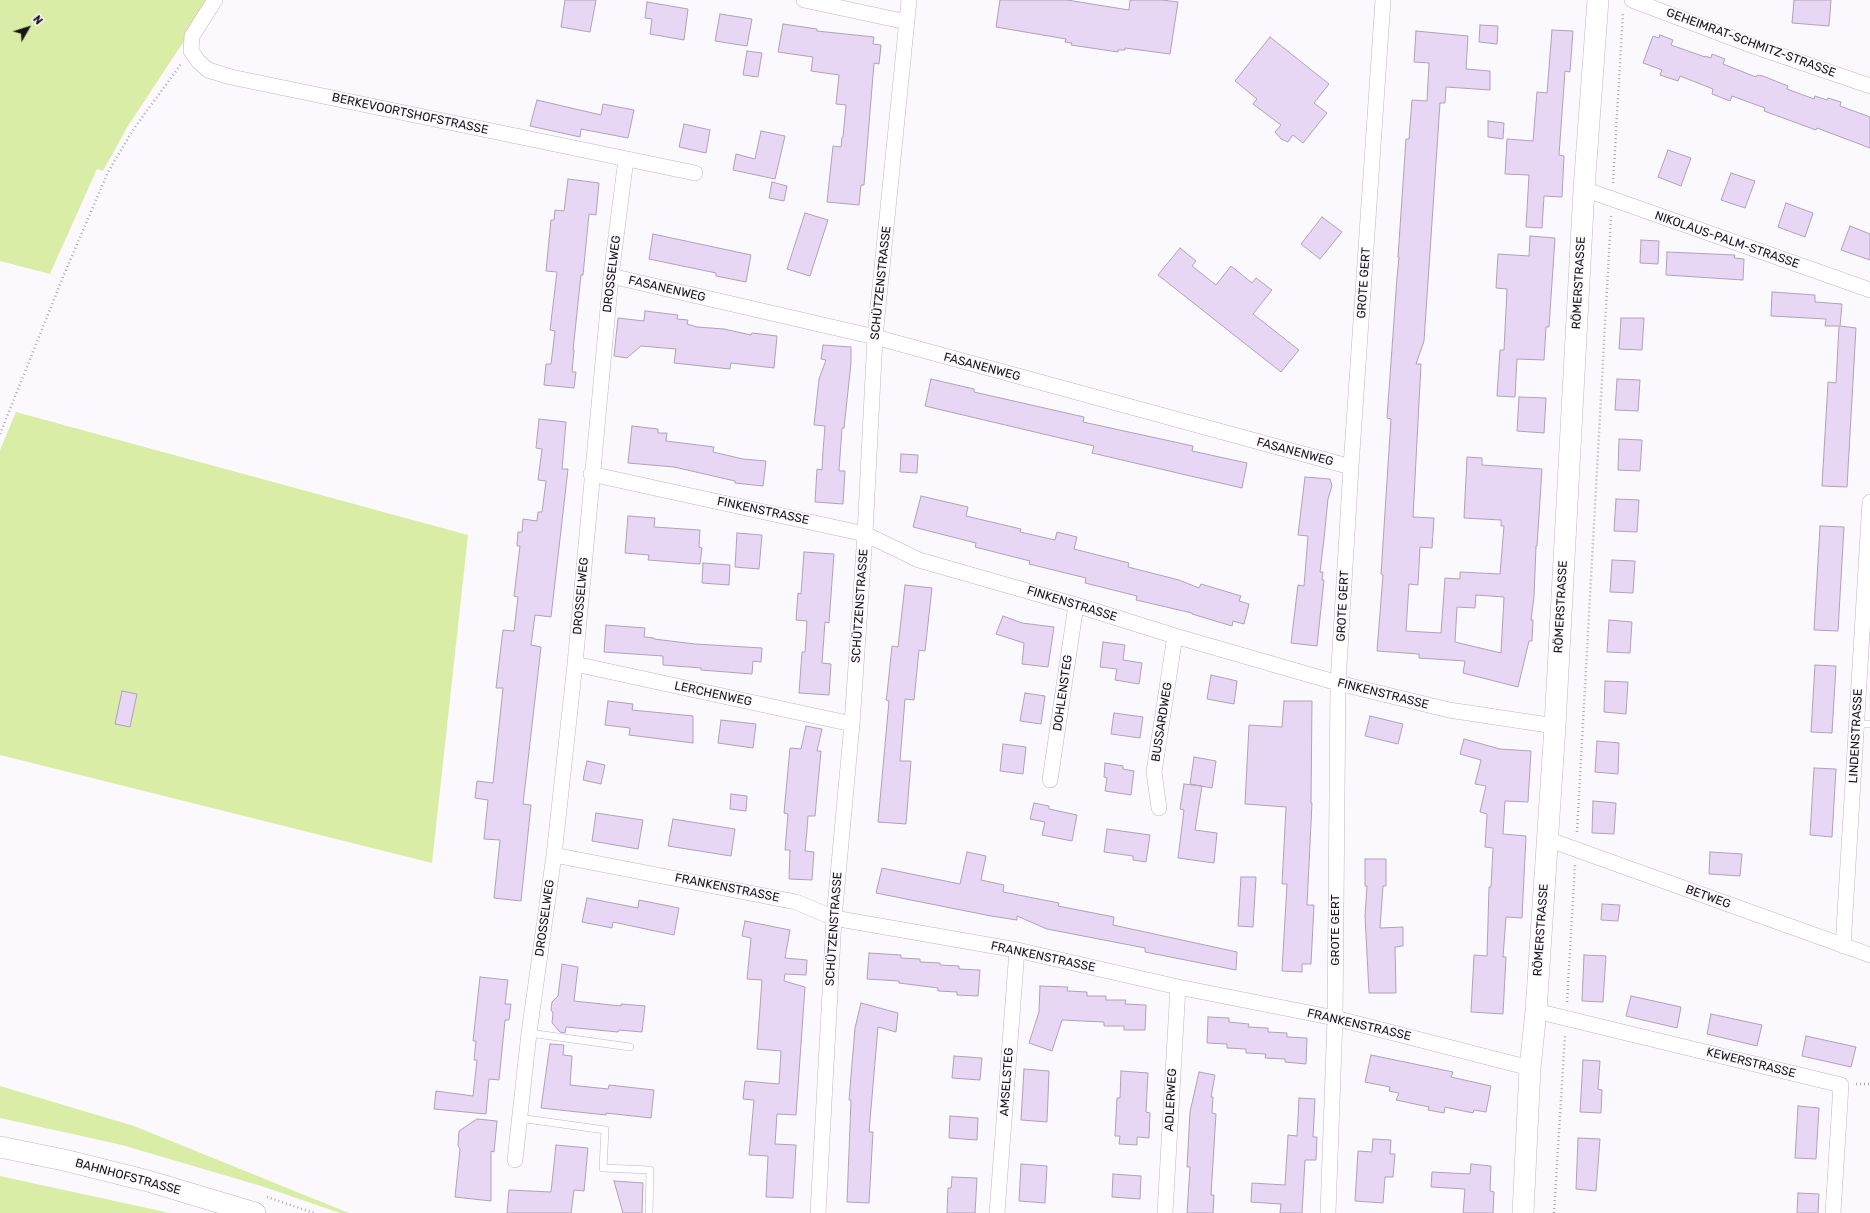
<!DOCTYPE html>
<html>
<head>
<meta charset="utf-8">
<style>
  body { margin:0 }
  #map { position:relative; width:1870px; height:1213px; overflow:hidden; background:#fcf9fe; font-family:Rubik,sans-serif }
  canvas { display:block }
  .north { position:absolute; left:8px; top:8px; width:40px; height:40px; -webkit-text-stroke:3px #fcf9fe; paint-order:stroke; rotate:51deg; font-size:11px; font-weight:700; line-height:16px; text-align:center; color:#19141c }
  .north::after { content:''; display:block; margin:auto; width:14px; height:18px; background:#19141c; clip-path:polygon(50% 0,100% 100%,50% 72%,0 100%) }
</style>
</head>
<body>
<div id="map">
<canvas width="1870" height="1213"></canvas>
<div class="north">N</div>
</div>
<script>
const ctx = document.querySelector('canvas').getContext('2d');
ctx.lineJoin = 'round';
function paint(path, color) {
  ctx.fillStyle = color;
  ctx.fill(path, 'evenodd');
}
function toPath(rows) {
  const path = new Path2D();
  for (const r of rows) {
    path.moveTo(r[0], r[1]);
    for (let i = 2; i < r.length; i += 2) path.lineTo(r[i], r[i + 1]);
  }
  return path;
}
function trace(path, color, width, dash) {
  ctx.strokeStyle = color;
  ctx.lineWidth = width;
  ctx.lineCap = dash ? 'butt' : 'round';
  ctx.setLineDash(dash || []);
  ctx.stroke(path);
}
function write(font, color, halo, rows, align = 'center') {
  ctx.font = font + ' Rubik,sans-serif';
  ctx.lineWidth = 3.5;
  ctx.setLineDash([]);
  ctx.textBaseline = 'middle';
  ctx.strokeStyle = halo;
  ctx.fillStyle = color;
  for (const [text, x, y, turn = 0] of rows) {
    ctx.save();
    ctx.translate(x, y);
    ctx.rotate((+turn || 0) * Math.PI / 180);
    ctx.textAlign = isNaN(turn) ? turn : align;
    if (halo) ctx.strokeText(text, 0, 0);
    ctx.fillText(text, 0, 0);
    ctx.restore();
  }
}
paint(toPath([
  [0,0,211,0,128,126,103,171,97,169,50,274,0,261],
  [16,412,468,535,432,863,0,755,0,450],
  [0,1086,134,1126,349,1213,340,1213,261,1186,122,1145,0,1118],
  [0,1176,170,1213,0,1213]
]), '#daeda7');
const building = toPath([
  [565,0,596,0,590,32,561,27,565,0],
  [1000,0,1067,0,1129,10,1130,0,1162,0,1178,2,1170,54,1125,48,1125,50,1118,50,1118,52,1071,45,1072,43,1065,42,1066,39,996,27,1000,0],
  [1794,0,1831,0,1829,26,1792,23,1794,0],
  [647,2,688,9,684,40,650,34,652,19,645,18,647,2],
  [720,14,752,19,747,46,715,41,720,14],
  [783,24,817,29,817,31,874,37,873,44,881,45,879,64,874,63,864,185,861,185,859,205,827,202,833,146,841,147,842,137,843,137,846,105,836,104,839,75,811,71,813,57,778,52,783,24],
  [1480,25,1498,26,1497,44,1479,42,1480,25],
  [1552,30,1573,31,1570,72,1565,71,1559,155,1564,156,1562,197,1544,196,1542,228,1526,227,1529,175,1505,174,1507,139,1533,141,1537,92,1547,93,1552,30],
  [1416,31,1468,36,1466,69,1490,71,1490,90,1446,87,1445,103,1440,103,1424,341,1416,364,1421,364,1413,517,1434,518,1432,548,1420,547,1418,585,1409,584,1406,631,1441,633,1445,578,1460,579,1460,572,1500,574,1504,526,1501,526,1501,520,1464,518,1467,457,1482,458,1482,465,1542,469,1537,546,1536,546,1534,597,1531,620,1533,620,1532,641,1529,641,1518,687,1463,673,1465,661,1419,658,1419,654,1377,651,1383,575,1381,574,1391,419,1387,418,1397,278,1399,257,1398,257,1406,139,1409,139,1412,100,1427,101,1429,63,1414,62,1416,31],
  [1476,595,1504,597,1501,653,1455,642,1457,607,1475,608,1476,595],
  [1660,35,1673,40,1671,45,1705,57,1705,56,1711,58,1712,54,1725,59,1723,64,1756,77,1757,75,1763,76,1788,86,1787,89,1814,99,1815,96,1827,100,1828,98,1841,102,1840,106,1870,117,1870,148,1817,128,1816,130,1764,111,1765,108,1732,96,1730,101,1712,94,1713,89,1680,76,1678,81,1660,75,1662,70,1643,63,1653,36,1659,38,1660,35],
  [1270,37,1329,84,1314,103,1327,113,1303,143,1293,135,1288,142,1281,139,1275,132,1281,125,1253,104,1257,99,1235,81,1270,37],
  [747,51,762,53,758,77,743,75,747,51],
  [537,100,601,115,603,104,634,110,628,138,581,129,580,137,530,126,537,100],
  [1488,121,1504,123,1503,139,1488,137,1488,121],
  [684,124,710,130,706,153,679,147,684,124],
  [761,131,785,136,775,179,733,170,736,154,755,159,761,131],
  [1668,150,1691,158,1681,186,1658,177,1668,150],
  [1731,173,1755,181,1745,208,1721,200,1731,173],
  [568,179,599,183,596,215,589,214,583,275,581,275,573,350,574,350,572,372,576,372,574,388,544,385,546,364,551,364,555,331,550,330,557,272,546,271,551,220,554,220,555,210,564,211,568,179],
  [772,182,787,186,784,201,769,198,772,182],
  [1786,203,1813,213,1805,237,1778,227,1786,203],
  [805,213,828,220,810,276,787,269,805,213],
  [1322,217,1342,232,1320,259,1301,244,1322,217],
  [1850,226,1870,234,1870,260,1841,250,1850,226],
  [653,234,751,255,746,282,716,276,716,273,649,259,653,234],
  [1530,236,1555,238,1549,327,1546,327,1544,360,1517,359,1515,397,1497,396,1500,350,1504,350,1507,289,1496,288,1498,254,1529,256,1530,236],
  [1641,240,1659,241,1658,264,1640,263,1641,240],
  [1180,248,1196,261,1192,266,1216,285,1231,266,1252,283,1256,278,1272,290,1253,314,1299,350,1281,372,1158,275,1180,248],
  [1667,252,1735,255,1734,258,1744,259,1743,280,1666,275,1667,252],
  [1772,292,1815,295,1815,302,1842,304,1840,326,1856,328,1847,487,1822,486,1828,382,1836,383,1839,326,1825,326,1826,319,1771,316,1772,292],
  [645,311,678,315,677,319,688,320,687,324,697,327,724,329,751,335,752,333,777,336,774,368,731,363,730,369,674,363,676,349,641,346,627,358,614,356,618,318,644,321,645,311],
  [1621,318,1644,318,1642,350,1619,349,1621,318],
  [823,345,851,347,851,363,844,428,842,428,839,471,845,471,843,504,815,502,817,469,822,470,823,451,825,426,814,425,819,379,826,360,821,359,823,345],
  [931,379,974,389,974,392,1084,417,1083,422,1193,446,1192,451,1247,463,1242,488,1092,453,1094,446,925,406,931,379],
  [1617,379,1640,380,1638,411,1615,410,1617,379],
  [1519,397,1546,398,1544,433,1517,431,1519,397],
  [539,419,566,422,562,469,568,469,551,617,535,615,531,645,541,647,523,804,531,805,521,901,494,898,500,840,484,839,488,800,475,798,477,781,493,783,503,688,496,688,503,630,514,631,518,597,514,596,520,546,517,546,518,532,522,532,523,519,537,521,538,512,542,512,546,481,538,480,542,449,536,448,539,419],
  [632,426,658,429,658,433,667,433,666,441,714,447,713,452,743,459,766,461,763,486,735,483,735,481,674,467,628,463,632,426],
  [1619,439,1642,440,1640,471,1618,470,1619,439],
  [901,454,918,455,917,473,900,472,901,454],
  [1305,477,1330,479,1332,486,1328,499,1324,539,1320,572,1323,572,1322,580,1324,580,1317,646,1291,643,1298,585,1304,586,1308,536,1298,535,1305,477],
  [921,496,968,507,966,516,1021,529,1020,532,1055,540,1057,532,1077,537,1074,549,1129,563,1128,567,1179,580,1199,588,1201,584,1241,596,1239,601,1249,604,1244,624,1233,621,1232,626,1192,614,1192,613,1136,600,1137,596,1085,583,1086,578,1029,564,1030,561,975,547,976,543,913,527,921,496],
  [1616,499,1639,500,1637,532,1614,531,1616,499],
  [628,516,655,518,654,527,700,530,699,547,702,548,700,564,648,560,649,555,625,553,628,516],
  [1820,526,1844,527,1838,631,1814,630,1820,526],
  [737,533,762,535,759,569,735,567,737,533],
  [804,552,834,554,829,623,825,622,822,663,831,664,829,695,799,693,802,652,805,652,807,621,796,620,798,593,801,594,804,552],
  [1612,560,1635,561,1633,593,1610,592,1612,560],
  [703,563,730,565,729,585,702,583,703,563],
  [905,585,932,588,925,651,919,650,914,700,905,699,900,761,911,761,906,824,878,822,889,701,886,700,887,694,892,646,898,647,905,585],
  [1003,616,1022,623,1054,627,1048,667,1022,664,1024,643,996,634,1003,616],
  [1609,620,1632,622,1630,653,1607,652,1609,620],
  [606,625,645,628,644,637,654,638,654,639,695,644,762,648,761,662,753,661,752,674,701,670,701,668,663,665,663,656,604,652,606,625],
  [1103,642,1125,645,1123,660,1142,663,1139,684,1115,680,1117,669,1100,667,1103,642],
  [1815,665,1836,666,1832,733,1811,732,1815,665],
  [1211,675,1237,681,1234,704,1207,699,1211,675],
  [1605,681,1628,682,1626,714,1604,712,1605,681],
  [122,691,137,694,130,727,115,724,122,691],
  [1025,693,1045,696,1041,724,1020,721,1025,693],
  [608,701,633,704,632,710,693,716,693,743,629,735,630,728,605,725,608,701],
  [1284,701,1312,701,1311,803,1312,803,1307,905,1314,905,1311,964,1302,964,1302,972,1282,971,1287,884,1282,884,1286,807,1245,804,1249,725,1282,727,1284,701],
  [1114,713,1143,717,1140,738,1111,734,1114,713],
  [1370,716,1403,724,1398,744,1365,736,1370,716],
  [721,720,756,724,753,748,718,743,721,720],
  [806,726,822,729,817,751,821,751,815,816,808,816,807,830,805,851,814,852,812,880,789,879,790,850,785,850,788,814,784,813,790,748,801,749,806,726],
  [1464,739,1500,749,1531,751,1528,802,1505,801,1503,834,1526,836,1522,918,1506,917,1503,957,1506,957,1503,1014,1471,1012,1474,955,1487,956,1489,887,1491,887,1493,848,1485,847,1487,814,1480,812,1486,786,1475,784,1481,760,1460,754,1464,739],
  [1597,741,1619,743,1618,774,1595,772,1597,741],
  [1003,744,1026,747,1023,774,1000,771,1003,744],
  [1194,757,1216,761,1212,788,1190,784,1194,757],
  [587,761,605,765,601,784,583,780,587,761],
  [1105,763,1123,766,1123,769,1134,771,1131,795,1105,791,1107,778,1104,777,1105,763],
  [1814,768,1836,769,1832,837,1810,835,1814,768],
  [1184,784,1202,786,1195,830,1217,833,1214,863,1178,858,1184,810,1180,809,1184,784],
  [731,794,747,796,746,811,730,809,731,794],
  [1593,801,1616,803,1614,834,1592,833,1593,801],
  [1034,803,1049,806,1049,809,1077,815,1072,841,1042,835,1045,822,1030,819,1034,803],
  [596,813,643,820,638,849,592,841,596,813],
  [673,819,735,829,731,856,668,846,673,819],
  [1107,829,1150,835,1146,862,1133,860,1133,856,1104,852,1107,829],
  [967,852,986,856,981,880,1004,885,1003,892,1059,903,1058,906,1114,917,1113,925,1237,952,1236,970,1145,952,1145,948,1047,929,1017,916,1017,920,991,916,876,893,882,868,960,884,967,852],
  [1710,852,1742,854,1740,876,1709,874,1710,852],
  [1365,859,1386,859,1386,886,1383,886,1380,928,1403,927,1403,946,1395,947,1396,993,1369,993,1365,916,1367,886,1365,886,1365,859],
  [1241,877,1256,877,1253,927,1238,926,1241,877],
  [587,898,638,908,639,900,679,908,674,935,613,922,612,928,582,922,587,898],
  [1602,904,1620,905,1618,921,1601,920,1602,904],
  [745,921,790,930,785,958,807,960,806,975,785,974,784,981,805,987,796,1115,777,1114,775,1144,796,1145,793,1198,766,1197,768,1156,749,1155,754,1100,743,1099,745,1081,779,1084,781,1051,757,1049,762,980,747,979,751,938,742,936,745,921],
  [869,953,901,955,901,958,920,959,920,962,940,963,940,965,959,966,959,969,980,970,978,996,957,995,957,992,938,991,938,988,899,983,899,981,867,979,869,953],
  [1584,955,1606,956,1603,1002,1582,1001,1584,955],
  [562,964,578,967,574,1001,621,1006,621,1004,645,1006,642,1032,619,1030,618,1032,566,1027,565,1033,560,1032,552,1023,553,1013,551,1010,552,1002,558,996,562,964],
  [480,977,508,980,505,1004,511,1004,509,1020,505,1020,499,1080,489,1079,486,1114,434,1109,436,1091,473,1096,477,1060,474,1060,476,1041,473,1041,480,977],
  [1040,986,1068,987,1067,991,1087,992,1087,996,1106,996,1106,1000,1126,1000,1125,1004,1146,1005,1145,1030,1124,1030,1124,1026,1104,1026,1104,1022,1062,1020,1052,1051,1029,1043,1039,1012,1040,986],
  [1631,996,1681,1007,1677,1028,1626,1016,1631,996],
  [861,1003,898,1013,896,1032,878,1027,869,1132,873,1132,869,1203,847,1202,851,1100,849,1100,855,1028,861,1003],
  [1711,1014,1762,1025,1757,1046,1707,1034,1711,1014],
  [1208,1017,1229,1018,1229,1022,1249,1024,1248,1027,1268,1028,1268,1032,1287,1033,1287,1037,1307,1038,1306,1064,1285,1062,1285,1059,1265,1058,1266,1054,1246,1053,1246,1049,1227,1048,1227,1044,1207,1043,1208,1017],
  [1806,1036,1856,1047,1851,1067,1802,1056,1806,1036],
  [550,1044,564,1045,563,1055,572,1056,570,1085,608,1089,609,1085,654,1090,651,1118,606,1113,606,1115,541,1108,550,1044],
  [1371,1055,1453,1072,1451,1077,1491,1086,1486,1112,1474,1110,1473,1113,1445,1107,1444,1113,1428,1110,1429,1107,1396,1100,1399,1093,1389,1091,1390,1087,1365,1082,1371,1055],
  [954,1056,982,1058,980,1080,952,1078,954,1056],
  [1583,1060,1600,1061,1598,1089,1602,1090,1601,1113,1580,1112,1583,1060],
  [1024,1069,1049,1071,1047,1122,1021,1120,1024,1069],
  [1121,1071,1148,1073,1146,1112,1150,1113,1149,1138,1137,1137,1137,1145,1119,1144,1120,1136,1115,1136,1117,1098,1120,1098,1121,1071],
  [1199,1072,1215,1075,1211,1097,1213,1097,1212,1113,1216,1114,1211,1195,1214,1195,1213,1213,1187,1213,1190,1167,1187,1167,1190,1112,1199,1072],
  [1299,1098,1315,1099,1313,1137,1317,1137,1316,1160,1305,1160,1302,1213,1280,1213,1281,1204,1251,1202,1252,1183,1285,1185,1288,1135,1297,1136,1299,1098],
  [1798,1106,1819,1108,1816,1159,1795,1158,1798,1106],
  [950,1116,978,1118,977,1140,949,1138,950,1116],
  [477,1119,497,1121,494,1152,491,1151,491,1201,455,1197,460,1149,458,1146,459,1131,477,1119],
  [1578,1138,1600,1139,1596,1191,1576,1189,1578,1138],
  [1373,1139,1391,1140,1390,1154,1395,1154,1393,1177,1385,1177,1383,1203,1355,1201,1358,1151,1372,1152,1373,1139],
  [556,1145,588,1148,584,1191,574,1190,571,1213,507,1213,509,1190,551,1192,556,1145],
  [1021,1164,1047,1166,1045,1203,1019,1201,1021,1164],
  [1471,1164,1491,1166,1490,1191,1494,1192,1493,1213,1463,1213,1465,1189,1431,1187,1432,1172,1470,1174,1471,1164],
  [1113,1174,1141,1176,1140,1199,1112,1197,1113,1174],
  [952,1177,977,1178,975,1213,947,1213,948,1188,951,1188,952,1177],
  [614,1181,643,1183,642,1213,623,1213,614,1181],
  [1798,1193,1819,1194,1818,1213,1797,1213,1798,1193]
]);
paint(building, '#e8d6f5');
trace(building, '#afa2b8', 1);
const lane = toPath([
  [1857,724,1870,724],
  [529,1033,630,1047],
  [519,1118,605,1130,603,1168,650,1170,649,1213]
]);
const street = toPath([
  [215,0,192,36,191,51,198,61,208,70,231,77,695,173],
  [804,0,907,22],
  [1632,0,1756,47,1870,86],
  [1584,189,1870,290],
  [611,276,875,337,1351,467],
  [591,474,865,534,919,560,1076,605,1175,636,1338,683,1449,710,1555,726],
  [575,664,852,724],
  [1050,780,1076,605],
  [1159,808,1154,772,1175,636],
  [1547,839,1870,955],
  [554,855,796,902,834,918,1017,950,1178,987,1335,1018,1530,1068],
  [1843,946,1870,502],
  [1536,1011,1841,1085,1833,1213],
  [515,1160,529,1033,554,855,575,664,611,276,626,159],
  [818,1213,834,918,852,724,865,534,875,337,909,0],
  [997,1213,1017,950],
  [1165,1213,1178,987],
  [1328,1213,1335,1018,1338,683,1351,467,1383,0]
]);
const secondary = toPath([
  [0,1147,64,1160,148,1181,255,1213],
  [1523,1213,1530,1068,1536,1011,1555,726,1584,189,1598,0]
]);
trace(lane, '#c1b3c8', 8);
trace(street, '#c1b3c8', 16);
trace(secondary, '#c1b3c8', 22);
trace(toPath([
  [1613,183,1623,12],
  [0,434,63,277,108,172,133,130,181,64],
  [1577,832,1611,216],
  [1567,1002,1575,865],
  [1856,1084,1870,1084],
  [267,1197,314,1213],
  [1554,1213,1565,1035]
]), '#ada9af', 2.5, [1, 3]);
trace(lane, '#fff', 7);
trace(street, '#fff', 15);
trace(secondary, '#fff', 21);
write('12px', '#19141c', '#fcf9fe', [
  ["GEHEIMRAT-SCHMITZ-STRASSE",1751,43,20],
  ["BERKEVOORTSHOFSTRASSE",410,114,12],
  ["NIKOLAUS-PALM-STRASSE",1727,240,19],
  ["DROSSELWEG",612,274,-83],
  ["SCHÜTZENSTRASSE",881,283,-84],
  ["GROTE GERT",1364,283,-86],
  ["RÖMERSTRASSE",1579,283,-87],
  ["FASANENWEG",667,289,13],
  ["FASANENWEG",982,367,15],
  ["FASANENWEG",1295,452,15],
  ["FINKENSTRASSE",763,511,12],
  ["DROSSELWEG",581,596,-85],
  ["FINKENSTRASSE",1072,604,17],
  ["SCHÜTZENSTRASSE",860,606,-86],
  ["GROTE GERT",1343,606,-87],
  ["RÖMERSTRASSE",1561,607,-87],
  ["DOHLENSTEG",1063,693,-82],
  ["LERCHENWEG",713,694,12],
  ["FINKENSTRASSE",1383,694,14],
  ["BUSSARDWEG",1162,722,-81],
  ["LINDENSTRASSE",1856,736,-87],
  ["FRANKENSTRASSE",727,888,11],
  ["BETWEG",1708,897,20],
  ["DROSSELWEG",545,918,-82],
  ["SCHÜTZENSTRASSE",834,929,-86],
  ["GROTE GERT",1336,930,-90],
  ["RÖMERSTRASSE",1541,930,-86],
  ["FRANKENSTRASSE",1043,957,12],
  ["FRANKENSTRASSE",1359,1025,13],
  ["KEWERSTRASSE",1751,1063,14],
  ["AMSELSTEG",1007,1082,-86],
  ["ADLERWEG",1171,1100,-87],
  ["BAHNHOFSTRASSE",128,1177,15]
]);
</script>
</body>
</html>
